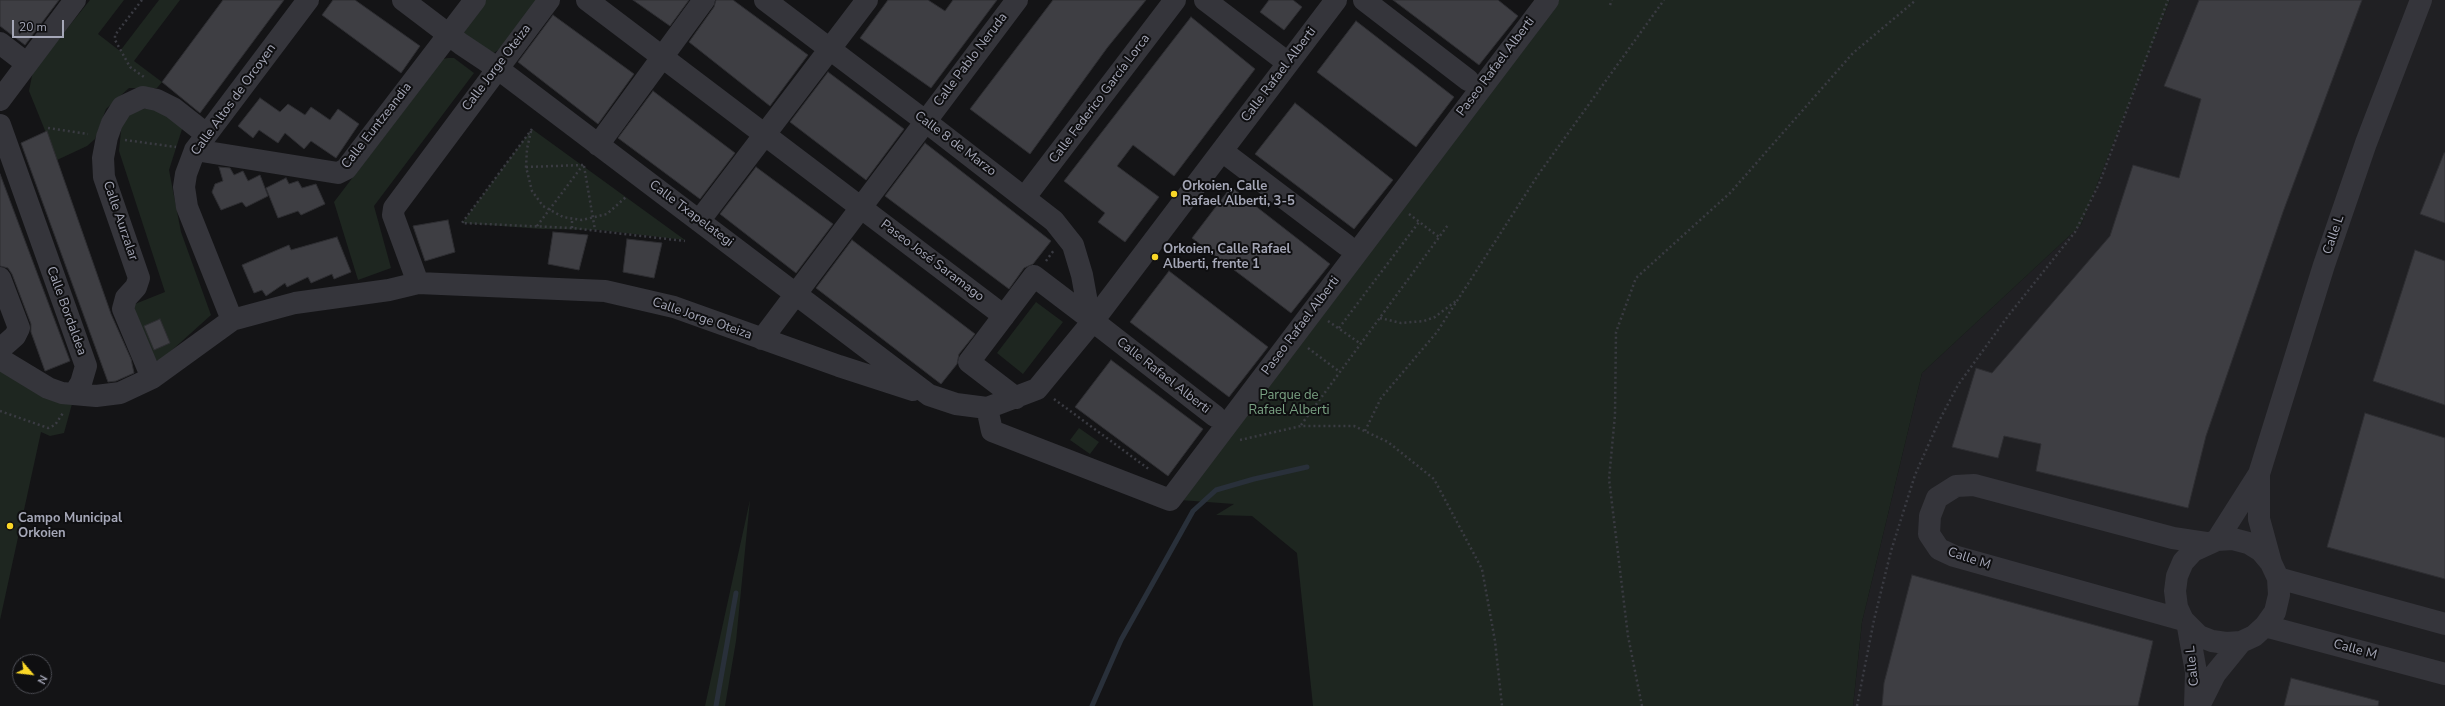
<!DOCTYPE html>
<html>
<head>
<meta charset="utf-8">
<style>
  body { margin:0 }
  #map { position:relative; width:2445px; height:706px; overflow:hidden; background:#141416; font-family:"Nunito Sans",sans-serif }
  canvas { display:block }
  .north { position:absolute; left:12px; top:654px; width:40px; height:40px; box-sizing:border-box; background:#0f0f11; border:1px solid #4b4c53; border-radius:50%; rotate:118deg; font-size:11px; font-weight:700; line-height:16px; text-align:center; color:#a5a7b7 }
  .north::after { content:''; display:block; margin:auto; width:14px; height:18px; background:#fad727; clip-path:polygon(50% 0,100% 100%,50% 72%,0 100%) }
  .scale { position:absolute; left:12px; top:20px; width:52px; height:18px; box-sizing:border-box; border:2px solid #a5a7b7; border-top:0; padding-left:5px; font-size:12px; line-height:14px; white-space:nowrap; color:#a5a7b7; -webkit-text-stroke:3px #0f0f11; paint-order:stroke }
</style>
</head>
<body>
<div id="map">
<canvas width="2445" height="706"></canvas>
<div class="north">N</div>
<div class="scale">20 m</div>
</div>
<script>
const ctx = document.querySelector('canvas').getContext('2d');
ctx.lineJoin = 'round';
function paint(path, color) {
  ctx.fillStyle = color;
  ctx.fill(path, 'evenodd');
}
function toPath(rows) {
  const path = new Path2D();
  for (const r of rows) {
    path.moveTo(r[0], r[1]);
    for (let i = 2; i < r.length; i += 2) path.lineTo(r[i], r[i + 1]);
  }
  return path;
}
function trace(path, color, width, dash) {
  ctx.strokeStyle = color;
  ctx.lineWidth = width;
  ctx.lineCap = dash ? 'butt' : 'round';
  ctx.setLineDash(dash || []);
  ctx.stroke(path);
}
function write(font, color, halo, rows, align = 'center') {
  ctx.font = font + ' "Nunito Sans",sans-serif';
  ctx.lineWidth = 4;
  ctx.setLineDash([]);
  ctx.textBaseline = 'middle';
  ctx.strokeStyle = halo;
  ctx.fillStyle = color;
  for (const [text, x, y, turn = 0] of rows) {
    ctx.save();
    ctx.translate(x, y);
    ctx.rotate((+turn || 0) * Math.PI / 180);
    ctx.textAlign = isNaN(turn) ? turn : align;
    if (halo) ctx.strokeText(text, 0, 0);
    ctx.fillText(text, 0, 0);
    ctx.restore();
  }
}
paint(toPath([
  [2170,0,2445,0,2445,706,1853,706,1862,622,1922,373,2081,225]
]), '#202023');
paint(toPath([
  [90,0,124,0,98,34,120,51,159,0,180,0,134,61,162,82,157,88,129,88,106,109,95,139,87,146,57,160,29,91,33,71],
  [481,0,539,0,505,45,494,53,462,36,462,26],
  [1556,0,2170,0,2081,225,1922,373,1862,622,1853,706,1313,706,1297,553,1252,516,1216,515,1234,504,1180,500],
  [448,58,454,58,474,73,374,206,391,268,358,280,334,202,443,59],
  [157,105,183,126,169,170,181,232,211,315,161,360,155,361,130,306,165,292,119,151,122,121,134,112],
  [532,129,685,240,599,230,541,229,462,223],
  [1036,302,1063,322,1023,374,997,353],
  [0,368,72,404,64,433,50,436,41,432,0,620],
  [1079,428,1099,442,1090,454,1070,440],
  [750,500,736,641,725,706,705,706]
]), '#1e2620');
trace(toPath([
  [716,706,736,593],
  [1092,706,1121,640,1193,511,1216,490,1254,479,1307,467]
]), '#29303a', 5);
const building = toPath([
  [0,0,59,0,25,45,0,26,0,0],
  [223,0,284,0,200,113,162,82,223,0],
  [333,0,355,0,420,46,401,73,322,15,333,0],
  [633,0,689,0,670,26,633,0],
  [716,0,733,0,808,55,770,106,689,42,714,7,716,0],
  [888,0,928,0,945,11,953,0,997,0,931,88,860,38,888,0],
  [1053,0,1146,0,1107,48,1030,154,970,109,1053,0],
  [1269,0,1293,0,1302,7,1284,30,1260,12,1269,0],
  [1393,0,1498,0,1518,16,1479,65,1393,0],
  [2199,0,2362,0,2283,212,2206,436,2188,508,2036,471,2041,444,2004,436,1998,458,1952,447,1976,368,1992,373,2110,236,2133,165,2179,178,2201,99,2164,86,2199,0],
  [553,15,634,74,598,124,518,62,553,15],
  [1191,17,1255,69,1174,176,1133,145,1117,166,1159,197,1125,242,1098,222,1105,213,1064,181,1191,17],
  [1356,21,1454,97,1416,147,1317,72,1356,21],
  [828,72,904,129,866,180,790,122,828,72],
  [653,91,735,153,700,199,618,138,653,91],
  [260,98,280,112,288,104,305,115,311,107,330,120,338,109,359,124,336,158,311,141,304,149,285,133,278,143,259,130,253,138,238,126,260,98],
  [1295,103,1393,180,1354,229,1255,154,1295,103],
  [47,131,111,314,131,359,134,373,116,381,108,382,21,143,47,131],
  [925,143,1051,241,1033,264,1024,268,1009,289,885,196,925,143],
  [2444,153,2445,153,2445,223,2420,214,2444,153],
  [219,167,230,168,234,175,243,171,248,181,260,175,268,196,246,207,242,202,221,210,212,192,215,184,223,181,219,167],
  [756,167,833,224,796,273,720,214,756,167],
  [0,174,70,361,45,371,31,332,31,324,12,274,8,268,0,266,0,174],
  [286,178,289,184,298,181,302,188,316,184,325,204,301,215,298,211,278,218,266,188,286,178],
  [1231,187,1330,264,1291,313,1192,238,1231,187],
  [448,220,455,252,425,261,413,226,448,220],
  [553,232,588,235,579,270,548,264,553,232],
  [337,237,351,272,334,279,332,274,311,283,308,277,287,287,285,283,266,296,262,290,254,293,242,265,289,245,291,250,337,237],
  [627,239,662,243,654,278,623,272,627,239],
  [852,240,975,334,959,354,957,364,941,384,816,288,852,240],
  [2415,250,2445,261,2445,405,2373,381,2415,250],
  [1169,271,1268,347,1229,397,1130,322,1169,271],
  [160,319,170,343,154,350,144,326,160,319],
  [1111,360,1203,429,1168,476,1075,407,1111,360],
  [2365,413,2445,438,2445,579,2327,547,2365,413],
  [1912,575,2153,641,2138,706,1882,706,1884,683,1912,575],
  [2291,678,2379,701,2378,706,2284,706,2291,678]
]);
paint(building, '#3e3e43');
trace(building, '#2e2e32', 1);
trace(toPath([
  [142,0,115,35,115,40,130,67,144,77],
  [1610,5,1612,0],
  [48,128,88,134],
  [532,129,462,223,572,228,685,241],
  [531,131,527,149,526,167,532,191,543,206,563,217,582,220,607,214,626,197],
  [125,140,176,147],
  [584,166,595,230],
  [526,167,583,165],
  [1409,214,1439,237],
  [537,226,583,165],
  [572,228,572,219],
  [1046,261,1054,250],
  [1380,318,1401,323,1424,321,1435,317,1456,301],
  [1328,321,1361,344],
  [1339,328,1419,222],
  [1308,348,1340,372],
  [1054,399,1150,470],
  [0,411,48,428,55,425,63,413],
  [1301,425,1448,225],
  [1365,431,1381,398,1437,332,1538,175,1664,0],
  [1240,440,1301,426,1354,426,1388,442,1434,479,1482,569,1495,641,1502,706],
  [1642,706,1628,636,1609,479,1615,415,1616,332,1636,278,1730,193,1853,53,1916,0],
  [1857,706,1874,620,1891,551,1915,475,1939,421,1958,385,2008,316,2075,232,2099,184,2168,0]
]), '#3a3b42', 2.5, [2, 3]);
trace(toPath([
  [403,0,461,44,497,68,929,395,956,404,987,408,1037,389,1093,321,1336,0],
  [587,0,1004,316],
  [765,0,925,121,1054,221,1073,245,1082,275,1086,297,1084,314,1215,416],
  [1205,0,1288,63],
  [1364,0,1468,80],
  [0,43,26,63],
  [0,100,75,0],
  [0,125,86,366,81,383,74,394],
  [598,145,704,0],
  [195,150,338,173,346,169,475,0],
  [1222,151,1346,245],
  [1025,197,1175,0],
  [699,221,867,0],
  [0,278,19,328,15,336,6,344,0,346],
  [418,283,393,215,394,208,549,0],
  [232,320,187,207,184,187,186,174,195,150,308,0],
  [762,339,1017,0],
  [0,359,48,388,62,393,96,396,120,393,152,378,232,320,295,303,389,290,418,283,605,291,674,307,839,366,913,390],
  [152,378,123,309,126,298,136,287,139,278,104,177,103,158,107,137,112,123,122,107,143,97,157,100,173,108,206,134],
  [1016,398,969,362,1034,276,1084,314],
  [987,408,992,431,1170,500,1548,0],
  [2259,474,2259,519,2271,563],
  [2217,540,2259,474,2324,265,2366,143,2421,0],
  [2278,578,2445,624],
  [2183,620,1954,556,1939,549,1929,534,1930,516,1937,498,1956,486,1974,485,2173,538,2206,543],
  [2265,626,2445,674],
  [2188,627,2196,672,2195,706],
  [2199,706,2215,674,2241,642,2254,636,2265,626,2275,612,2279,595,2278,578,2271,563,2261,551,2248,543,2233,539,2217,540,2193,551,2183,562,2177,576,2175,591,2177,607,2183,620,2199,636,2212,641,2226,643,2241,642]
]), '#35353b', 22);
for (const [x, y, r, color] of [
  [1174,194,4,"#fad727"],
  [1155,257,4,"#fad727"],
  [10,526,4,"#fad727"]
]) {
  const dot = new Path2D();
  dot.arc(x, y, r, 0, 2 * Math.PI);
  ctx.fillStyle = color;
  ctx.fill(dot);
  trace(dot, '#0f0f11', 1.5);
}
write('13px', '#a5a7b7', '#0f0f11', [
  ["Calle Pablo Neruda",971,60,-53],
  ["Paseo Rafael Alberti",1496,67,-53],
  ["Calle Jorge Oteiza",497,68,-53],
  ["Calle Rafael Alberti",1279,75,-53],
  ["Calle Federico García Lorca",1100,99,-53],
  ["Calle Altos de Orcoyen",234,100,-54],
  ["Calle Euntzeandia",377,126,-52],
  ["Calle 8 de Marzo",955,144,37],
  ["Calle Txapelategi",691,214,37],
  ["Calle Aurzalar",120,221,71],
  ["Calle L",2334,235,-71],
  ["Paseo José Saramago",932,261,37],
  ["Calle Bordaldea",66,311,70],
  ["Calle Jorge Oteiza",702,319,19],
  ["Paseo Rafael Alberti",1301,326,-53],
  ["Calle Rafael Alberti",1163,376,38],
  ["Calle M",1969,559,18],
  ["Calle M",2355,650,15],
  ["Calle L",2193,666,-96]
]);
write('bold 13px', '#a5a7b7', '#0f0f11', [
  ["Orkoien, Calle",1182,187],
  ["Rafael Alberti, 3-5",1182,202],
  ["Orkoien, Calle Rafael",1163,250],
  ["Alberti, frente 1",1163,265],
  ["Campo Municipal",18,519],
  ["Orkoien",18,534]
], 'left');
write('13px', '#7ba384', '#0f0f11', [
  ["Parque de",1289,396],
  ["Rafael Alberti",1289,411]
]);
</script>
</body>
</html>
